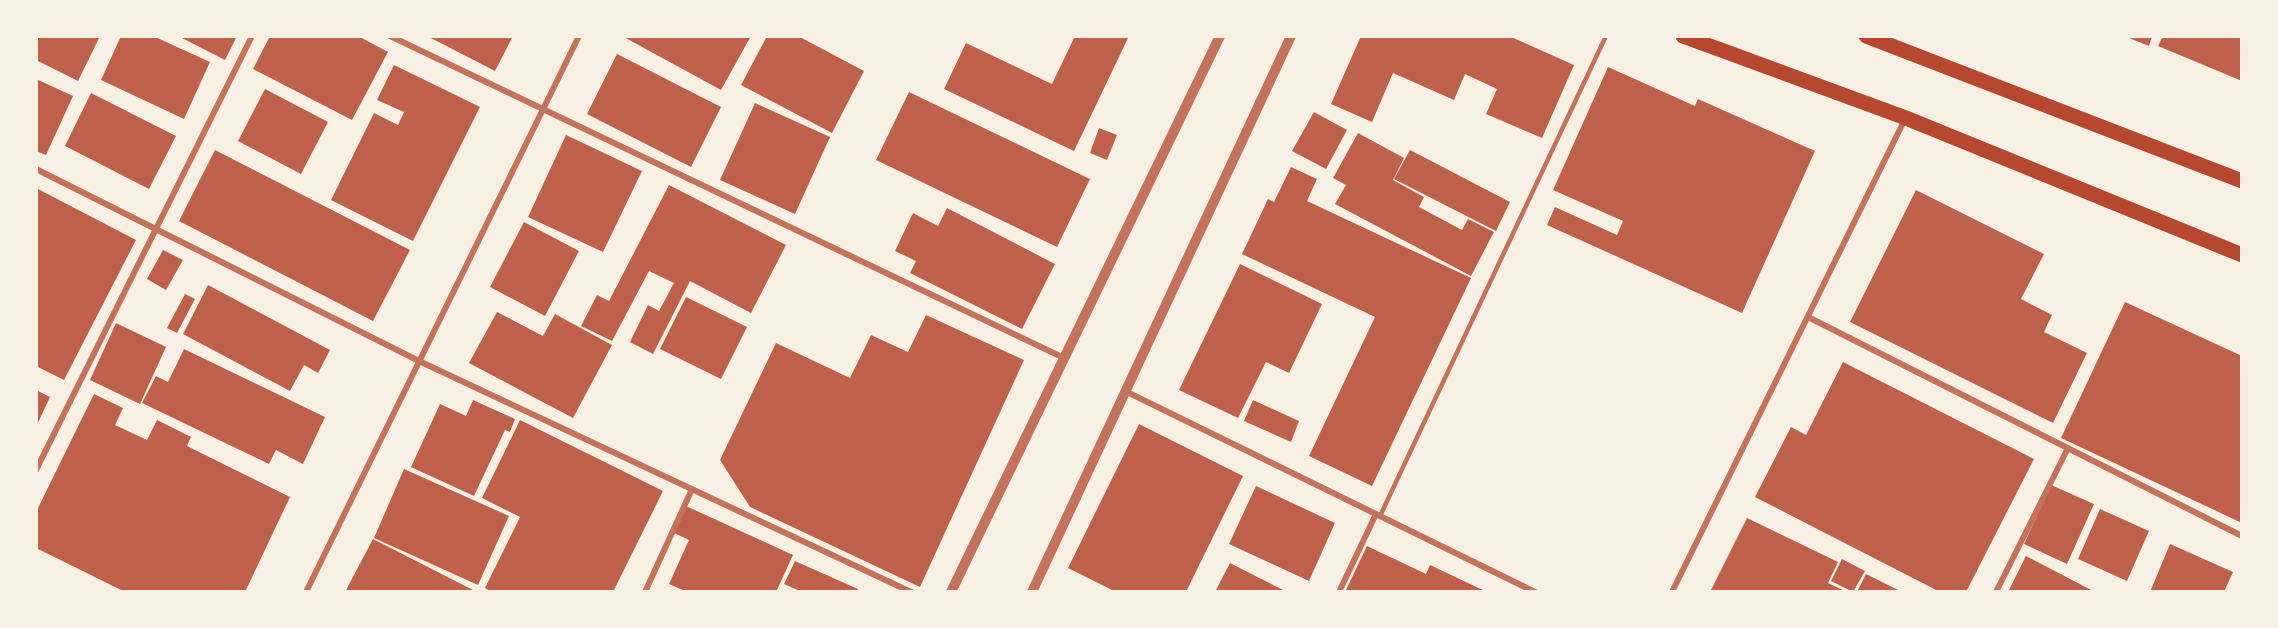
<!DOCTYPE html>
<html>
<head>
<meta charset="utf-8">
<style>
  body { margin:0 }
  #map { position:relative; width:2278px; height:628px; overflow:hidden; background:#f6efe4; font-family:"Roboto Serif",serif }
  canvas { display:block }
  .frame { position:absolute; inset:0; border:38px solid #f6efe4; pointer-events:none }
</style>
</head>
<body>
<div id="map">
<canvas width="2278" height="628"></canvas>
<div class="frame"></div>
</div>
<script>
const ctx = document.querySelector('canvas').getContext('2d');
ctx.lineJoin = 'round';
function paint(path, color) {
  ctx.fillStyle = color;
  ctx.fill(path, 'evenodd');
}
function toPath(rows) {
  const path = new Path2D();
  for (const r of rows) {
    path.moveTo(r[0], r[1]);
    for (let i = 2; i < r.length; i += 2) path.lineTo(r[i], r[i + 1]);
  }
  return path;
}
function trace(path, color, width, dash) {
  ctx.strokeStyle = color;
  ctx.lineWidth = width;
  ctx.lineCap = dash ? 'butt' : 'round';
  ctx.setLineDash(dash || []);
  ctx.stroke(path);
}
paint(toPath([
  [36,36,100,36,78,81,36,60],
  [121,36,153,36,210,62,184,119,101,80],
  [178,36,237,36,225,60],
  [270,36,358,36,388,52,352,120,253,69],
  [427,36,513,36,495,71],
  [622,36,751,36,721,90],
  [767,36,798,36,864,71,832,133,741,85],
  [1075,36,1129,36,1074,151,944,89,966,43,1052,84],
  [1361,36,1509,36,1574,65,1542,138,1486,114,1497,89,1465,74,1454,100,1393,73,1372,122,1331,104],
  [2124,36,2152,36,2149,46],
  [2163,36,2242,36,2242,81,2158,46],
  [617,54,721,107,691,167,587,114],
  [394,65,480,107,413,241,331,200,374,113,398,125,404,112,377,100],
  [1608,67,1695,106,1698,99,1815,151,1742,313,1547,225,1555,207,1617,235,1623,221,1553,190],
  [36,79,73,96,46,155,36,151],
  [265,89,328,122,301,174,238,141],
  [909,92,1090,179,1057,247,876,160],
  [91,93,176,136,149,189,65,146],
  [755,103,830,137,795,214,720,180],
  [1314,112,1347,130,1326,169,1292,151],
  [1099,128,1117,135,1107,160,1090,153],
  [1358,133,1404,158,1393,180,1424,197,1419,207,1462,230,1468,219,1494,232,1471,276,1335,204,1346,185,1333,178],
  [566,135,642,171,603,252,528,217],
  [215,150,410,250,373,321,179,221],
  [1410,150,1510,202,1496,231,1394,179],
  [1291,167,1317,179,1307,201,1471,278,1372,486,1309,456,1375,317,1242,254,1268,199,1274,202],
  [669,185,786,245,751,313,690,281,653,354,630,342,648,305,659,311,674,283,649,271,612,341,581,326,597,295,609,301],
  [38,189,136,240,64,380,36,366,36,194],
  [1916,190,2044,254,2021,299,2052,315,2044,332,2087,353,2053,423,1850,322],
  [947,208,1055,264,1022,329,910,273,916,261,895,251,913,213,938,226],
  [524,222,579,251,545,316,490,287],
  [163,250,183,260,166,290,147,279],
  [1240,264,1322,304,1289,373,1266,362,1238,418,1179,390],
  [208,285,330,350,318,373,304,365,290,391,183,334],
  [185,294,195,299,177,333,167,328],
  [686,297,747,327,721,379,660,349],
  [2125,302,2242,356,2242,523,2061,438],
  [497,312,543,336,555,314,612,345,573,418,469,363],
  [926,315,1024,360,920,587,750,507,720,460,776,343,850,378,871,335,908,352],
  [116,323,166,347,140,404,90,380],
  [184,349,325,417,303,464,276,450,269,464,142,403,156,376,168,382],
  [1843,362,2034,459,1966,592,1940,592,1755,497,1791,427,1806,435],
  [36,390,50,397,36,427],
  [94,394,123,408,115,425,147,440,157,420,191,437,187,446,290,497,245,592,125,592,36,548,36,512],
  [473,400,515,419,510,432,505,430,474,496,411,467,440,404,466,416],
  [1253,400,1299,421,1291,442,1244,421],
  [520,420,663,491,613,592,492,592,485,588,520,517,482,498],
  [1139,424,1243,476,1186,592,1116,592,1068,568],
  [404,469,509,516,478,585,374,538],
  [2051,485,2094,504,2067,564,2024,544],
  [1256,486,1335,523,1309,581,1229,544],
  [686,506,793,555,776,592,687,592,669,584,689,540,674,533],
  [2100,509,2149,531,2127,581,2078,559],
  [1747,518,1838,562,1828,583,1847,592,1710,592],
  [373,539,477,592,345,592],
  [2170,544,2233,572,2224,592,2150,592],
  [1367,546,1426,574,1430,565,1487,592,1345,592],
  [2026,556,2095,592,2008,592],
  [1842,559,1865,571,1853,592,1831,581],
  [795,561,858,589,857,592,802,592,784,584],
  [1230,563,1287,592,1215,592],
  [1866,574,1902,592,1857,592]
]), '#bf614a');
trace(toPath([
  [1380,516,1606,36]
]), '#c5725c', 4.5);
trace(toPath([
  [390,36,1064,358],
  [36,169,419,361,911,592],
  [1808,317,2242,536],
  [1125,391,1535,592],
  [36,470,252,36],
  [306,592,579,36],
  [645,592,692,489],
  [1339,592,1376,514],
  [1672,592,1905,119],
  [1996,592,2068,448]
]), '#c5725c', 6);
trace(toPath([
  [951,592,1220,36],
  [1032,592,1291,36]
]), '#c5725c', 10);
trace(toPath([
  [1683,36,1906,118,2242,255],
  [1866,36,2242,181]
]), '#b5482f', 15);
</script>
</body>
</html>
